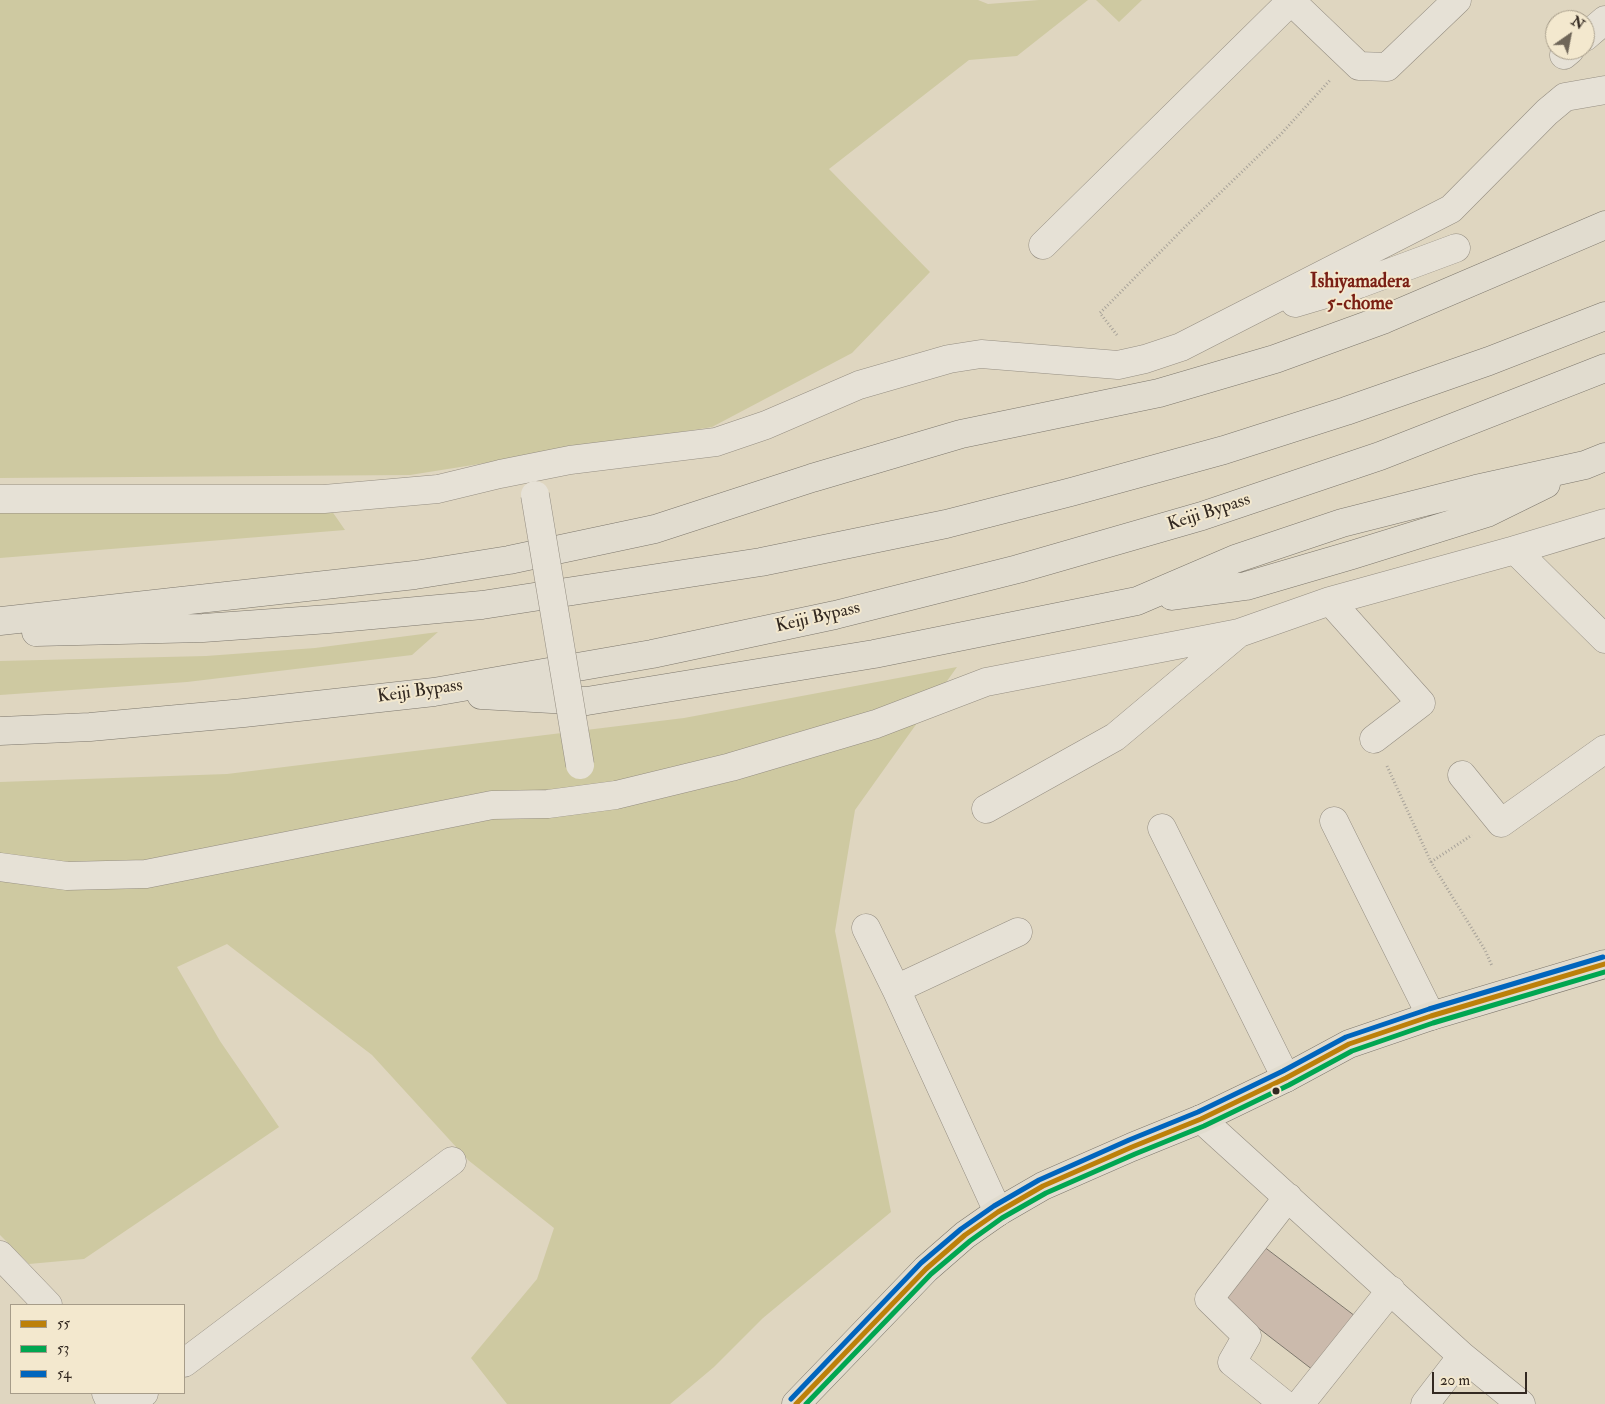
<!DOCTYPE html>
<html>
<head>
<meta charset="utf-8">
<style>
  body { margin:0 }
  #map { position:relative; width:1605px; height:1404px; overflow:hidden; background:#dfd6c0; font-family:"IM FELL Double Pica",serif }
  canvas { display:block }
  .legend { position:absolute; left:10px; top:1304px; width:175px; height:90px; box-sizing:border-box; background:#f3e8ce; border:1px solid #a69c89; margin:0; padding:6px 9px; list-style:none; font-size:15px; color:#332921 }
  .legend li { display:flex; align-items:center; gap:10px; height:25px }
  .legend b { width:25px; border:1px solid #a69c89 }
  .north { position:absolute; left:1545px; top:10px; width:50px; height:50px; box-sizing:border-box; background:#f3e8ce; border:1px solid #a69c89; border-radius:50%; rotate:33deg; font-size:14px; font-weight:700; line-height:20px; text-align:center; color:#332921 }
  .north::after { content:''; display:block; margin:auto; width:18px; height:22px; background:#6f6659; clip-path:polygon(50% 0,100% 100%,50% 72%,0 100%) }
  .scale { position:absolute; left:1432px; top:1372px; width:95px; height:22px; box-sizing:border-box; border:2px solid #332921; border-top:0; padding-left:6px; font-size:15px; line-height:18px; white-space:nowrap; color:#332921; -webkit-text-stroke:4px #f3e8ce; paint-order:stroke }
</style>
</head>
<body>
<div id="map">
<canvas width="1605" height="1404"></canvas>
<ul class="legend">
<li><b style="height:6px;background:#bc800a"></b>55</li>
<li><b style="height:6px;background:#00a651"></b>53</li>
<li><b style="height:6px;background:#0065bd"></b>54</li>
</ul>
<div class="north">N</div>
<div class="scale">20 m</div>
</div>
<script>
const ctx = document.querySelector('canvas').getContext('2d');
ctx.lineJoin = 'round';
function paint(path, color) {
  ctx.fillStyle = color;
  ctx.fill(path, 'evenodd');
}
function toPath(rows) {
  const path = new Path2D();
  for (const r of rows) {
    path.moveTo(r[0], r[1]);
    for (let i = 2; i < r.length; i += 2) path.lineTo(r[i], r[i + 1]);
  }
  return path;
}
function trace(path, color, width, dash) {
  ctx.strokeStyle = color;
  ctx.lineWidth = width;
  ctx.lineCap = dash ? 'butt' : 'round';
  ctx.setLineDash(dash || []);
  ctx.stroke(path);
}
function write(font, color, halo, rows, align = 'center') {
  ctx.font = font + ' "IM FELL Double Pica",serif';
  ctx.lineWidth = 4;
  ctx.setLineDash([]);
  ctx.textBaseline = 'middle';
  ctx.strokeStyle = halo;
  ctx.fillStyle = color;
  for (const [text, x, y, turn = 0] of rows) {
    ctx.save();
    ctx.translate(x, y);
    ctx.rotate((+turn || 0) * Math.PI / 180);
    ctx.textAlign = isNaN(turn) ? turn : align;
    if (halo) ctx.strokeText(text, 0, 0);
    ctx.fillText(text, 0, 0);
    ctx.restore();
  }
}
paint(toPath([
  [0,0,978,0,988,4,1039,0,1088,0,1017,56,969,60,829,169,930,272,852,353,712,427,410,475,0,478],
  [1096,0,1142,0,1119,22],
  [327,504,345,530,0,558,0,511],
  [438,632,412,655,187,682,0,695,0,661,206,656,315,648],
  [957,667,855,810,835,931,891,1212,763,1318,714,1367,670,1404,507,1404,471,1358,537,1279,554,1228,468,1160,372,1055,227,944,177,967,220,1041,279,1127,84,1259,29,1264,0,1235,0,782,227,774,684,718]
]), '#cec9a1');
const building = toPath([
  [1259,1243,1355,1316,1313,1370,1218,1297,1259,1243]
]);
paint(building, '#cbbaac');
trace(building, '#7d776c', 1);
const minor = toPath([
  [1290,0,1359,66,1387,67,1457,0],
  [1585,37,1605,20],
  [1564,55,1570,50],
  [1043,245,1291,1],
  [1295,303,1359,284,1456,248],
  [0,499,324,499,438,489,500,474,570,460,716,442,766,425,859,385,949,359,981,354,1118,365,1145,359,1181,347,1451,209,1547,112,1565,97,1605,90],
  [1515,550,1605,639],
  [1330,601,1421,703,1374,739],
  [1462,775,1501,823,1605,749],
  [986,809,1115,737,1239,633,1330,601,1515,550,1605,523],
  [1334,821,1431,1016],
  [1162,828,1286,1078],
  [0,867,67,876,146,874,492,805,548,804,616,795,731,767,876,724,986,682,1239,633],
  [866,928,896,989,998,1212],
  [896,989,1018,932],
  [1201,1119,1462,1356,1521,1404],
  [0,1255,48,1305],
  [184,1363,452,1161],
  [106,1393,111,1404],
  [129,1404,144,1393],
  [1284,1404,1232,1362,1247,1336,1209,1299,1288,1197],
  [1300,1404,1391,1290],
  [1425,1404,1462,1356]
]);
const major = toPath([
  [796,1404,926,1269,965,1235,998,1212,1043,1186,1132,1147,1201,1119,1286,1078,1349,1044,1431,1016,1605,964]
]);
const highway = toPath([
  [1172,596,1246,586,1352,555,1487,513,1546,484],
  [0,621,415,575,509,560,655,529,812,478,961,434,1159,393,1275,359,1385,319,1605,225],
  [36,632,203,628,329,619,482,605,761,562,946,524,1071,492,1224,450,1346,411,1489,361,1605,316],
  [481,695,587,701,874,654,1137,601,1235,559,1342,523,1476,489,1585,465,1605,457],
  [0,731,90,727,244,713,434,692,652,654,835,615,1018,569,1202,516,1380,456,1605,368]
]);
trace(minor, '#958e82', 29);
trace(major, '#7d776c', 29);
trace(highway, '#7d776c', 29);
trace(toPath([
  [1117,335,1100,313,1186,226,1281,134,1331,79],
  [1387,766,1431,862,1485,950,1492,966],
  [1431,862,1472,835]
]), '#a7a299', 3, [1, 2.5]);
trace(minor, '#e6e1d6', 28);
trace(major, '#e1dccf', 28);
trace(highway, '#e1dccf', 28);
const minorBridge = toPath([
  [535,495,580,765]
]);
trace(minorBridge, '#958e82', 29, []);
trace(minorBridge, '#e6e1d6', 28);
trace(toPath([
  [796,1404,926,1269,965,1235,998,1212,1043,1186,1132,1147,1201,1119,1286,1078,1349,1044,1431,1016,1605,964]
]), '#bc800a', 5);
trace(toPath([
  [806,1404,931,1274,970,1241,1002,1218,1046,1193,1135,1154,1204,1126,1289,1085,1352,1051,1433,1023,1605,972]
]), '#00a651', 5);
trace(toPath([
  [791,1399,921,1263,961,1229,994,1206,1039,1180,1129,1140,1198,1112,1283,1071,1346,1037,1429,1009,1603,957]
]), '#0065bd', 5);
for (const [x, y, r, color] of [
  [1276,1091,4.5,"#332921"]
]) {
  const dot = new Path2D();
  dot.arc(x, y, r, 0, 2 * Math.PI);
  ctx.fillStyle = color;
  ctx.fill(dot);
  trace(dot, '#f3e8ce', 2);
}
write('18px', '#332921', '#f3e8ce', [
  ["Keiji Bypass",1209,513,-18],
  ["Keiji Bypass",818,618,-13],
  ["Keiji Bypass",420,692,-8]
]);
write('bold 19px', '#7a1f14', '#f3e8ce', [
  ["Ishiyamadera",1360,283],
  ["5-chome",1360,305]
]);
</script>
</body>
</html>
